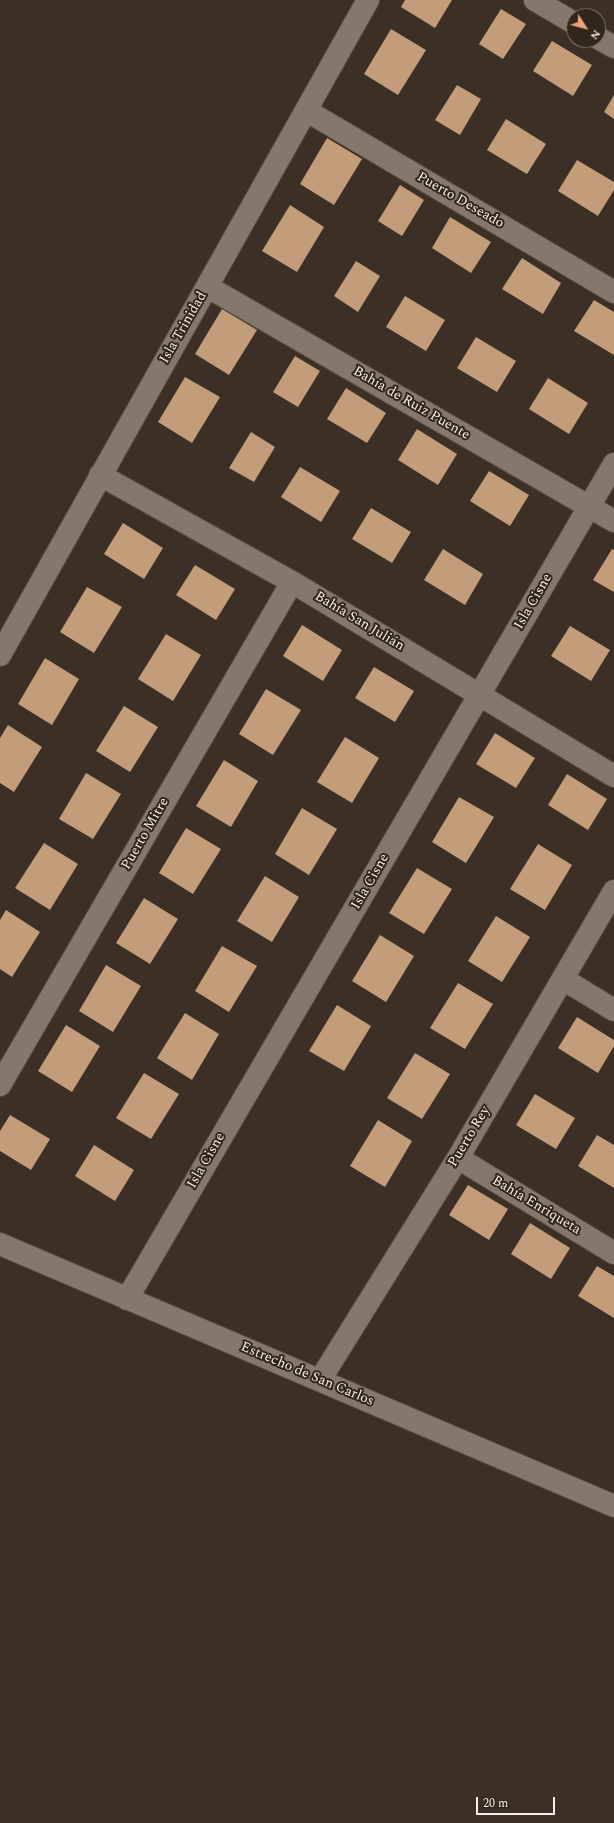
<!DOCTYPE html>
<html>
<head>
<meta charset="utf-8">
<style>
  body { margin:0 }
  #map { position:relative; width:614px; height:1823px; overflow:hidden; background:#3b2f26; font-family:Spectral,serif }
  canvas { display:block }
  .north { position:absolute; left:566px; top:8px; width:40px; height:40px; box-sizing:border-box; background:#31261c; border:1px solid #80766e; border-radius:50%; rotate:126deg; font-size:11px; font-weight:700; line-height:16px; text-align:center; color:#f6eee8 }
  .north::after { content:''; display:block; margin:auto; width:14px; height:18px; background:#f0a27a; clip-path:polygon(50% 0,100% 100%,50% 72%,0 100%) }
  .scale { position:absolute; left:476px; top:1797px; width:79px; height:18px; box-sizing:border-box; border:2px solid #f6eee8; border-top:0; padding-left:5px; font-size:12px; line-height:14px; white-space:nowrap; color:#f6eee8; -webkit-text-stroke:3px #31261c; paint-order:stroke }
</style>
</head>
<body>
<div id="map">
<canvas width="614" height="1823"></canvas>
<div class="north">N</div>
<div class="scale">20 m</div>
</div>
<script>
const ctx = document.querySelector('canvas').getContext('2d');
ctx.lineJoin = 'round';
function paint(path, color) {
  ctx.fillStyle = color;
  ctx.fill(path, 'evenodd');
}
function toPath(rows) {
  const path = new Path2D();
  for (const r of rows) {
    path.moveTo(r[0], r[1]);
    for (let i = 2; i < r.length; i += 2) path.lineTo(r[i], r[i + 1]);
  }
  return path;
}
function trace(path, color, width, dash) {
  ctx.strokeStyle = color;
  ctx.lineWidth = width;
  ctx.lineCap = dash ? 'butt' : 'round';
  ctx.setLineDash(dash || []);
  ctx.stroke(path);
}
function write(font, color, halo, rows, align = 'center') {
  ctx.font = font + ' Spectral,serif';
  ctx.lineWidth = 4;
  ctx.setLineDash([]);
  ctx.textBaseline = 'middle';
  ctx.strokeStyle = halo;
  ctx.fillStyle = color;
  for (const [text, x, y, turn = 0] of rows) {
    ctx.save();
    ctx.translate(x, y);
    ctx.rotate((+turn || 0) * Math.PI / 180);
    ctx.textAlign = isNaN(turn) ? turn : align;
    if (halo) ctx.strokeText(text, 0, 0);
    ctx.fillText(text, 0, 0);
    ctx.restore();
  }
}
paint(toPath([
  [405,0,452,0,435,28,401,7],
  [501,9,526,24,503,59,479,44],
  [391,29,426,50,398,95,364,74],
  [552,41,592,65,573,96,533,71],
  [457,85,481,99,460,135,435,120],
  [614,95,614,119,604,112],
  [506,119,546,144,527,174,487,150],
  [327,138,362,159,334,205,300,184],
  [577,160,614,182,614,190,598,216,558,191],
  [400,185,424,200,402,236,378,221],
  [290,205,324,227,297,272,262,251],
  [450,217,491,242,471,273,432,248],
  [522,258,561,283,543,314,502,289],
  [356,261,380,276,358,312,334,296],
  [405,296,445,320,426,351,386,327],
  [594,300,614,312,614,355,574,331],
  [222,309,257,330,229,375,195,354],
  [476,337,516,361,497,392,457,368],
  [295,356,320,371,298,407,273,392],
  [185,377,220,397,192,443,158,422],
  [548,378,588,403,569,434,529,409],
  [346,388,386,413,367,443,327,419],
  [417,429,457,454,438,485,398,460],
  [251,432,275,447,254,482,229,468],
  [300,467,340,491,321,522,281,497],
  [489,471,529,495,510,526,470,501],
  [371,508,411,532,392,563,352,539],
  [123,523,163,548,144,579,104,554],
  [443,549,483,574,465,605,424,580],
  [612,549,614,550,614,592,593,580],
  [195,565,235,589,216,620,176,595],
  [87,587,122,607,94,653,60,632],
  [302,625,342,650,323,681,283,656],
  [570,626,610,650,591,681,551,656],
  [166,634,201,655,173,701,138,679],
  [45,658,79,679,52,725,18,704],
  [374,667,414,691,395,722,355,698],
  [266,689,301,710,273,755,239,734],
  [124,706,158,727,130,772,96,751],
  [8,725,42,747,14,792,0,783,0,738],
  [495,733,535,758,516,788,476,764],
  [345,737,379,758,352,803,317,782],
  [224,760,258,781,231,827,196,806],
  [86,773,121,794,93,839,59,819],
  [567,774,607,799,588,830,548,805],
  [459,797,494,817,466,863,432,842],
  [302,808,337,829,309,875,275,854],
  [186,828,221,849,193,894,159,873],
  [44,843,78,864,50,910,15,888],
  [538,844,572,865,545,910,510,889],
  [417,868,452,889,424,934,389,913],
  [265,876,299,897,272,942,237,921],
  [144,898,178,919,150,964,116,943],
  [6,910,40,932,12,977,0,969,0,920],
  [496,916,530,937,502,982,468,961],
  [380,935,414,956,386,1002,352,981],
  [222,946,257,966,229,1012,195,991],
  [106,965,141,986,113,1032,79,1011],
  [458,983,493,1004,465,1049,430,1028],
  [337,1005,371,1026,344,1071,309,1051],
  [185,1013,219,1034,192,1080,157,1058],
  [577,1017,614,1040,614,1046,598,1073,558,1048],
  [66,1025,100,1046,72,1092,38,1071],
  [415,1053,450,1074,422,1119,387,1098],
  [144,1073,179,1094,151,1139,116,1118],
  [535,1094,575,1118,556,1149,516,1125],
  [10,1115,50,1139,31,1170,0,1151,0,1131],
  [378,1120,412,1141,385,1187,350,1166],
  [597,1135,614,1145,614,1188,578,1166],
  [94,1145,134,1170,115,1201,75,1176],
  [468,1185,508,1209,489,1240,449,1215],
  [530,1223,570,1248,551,1279,511,1254],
  [597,1266,614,1276,614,1318,578,1296]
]), '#c39d79');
const minor = toPath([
  [535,0,574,23],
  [598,38,614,47],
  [307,111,614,292],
  [208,287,614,521],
  [100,475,292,582,614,776],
  [0,655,368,0],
  [563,979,614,1010],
  [0,1085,292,582],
  [458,1158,614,1253],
  [0,1244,614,1506],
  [127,1299,614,464],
  [320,1380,458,1158,614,891]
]);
trace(minor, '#554b42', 24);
trace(minor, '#85776c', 22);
write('14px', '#f6eee8', '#31261c', [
  ["Puerto Deseado",460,201,30],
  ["Isla Trinidad",184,328,-60],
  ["Bahía de Ruiz Puente",411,404,30],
  ["Isla Cisne",534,602,-60],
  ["Bahía San Julián",359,622,31],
  ["Puerto Mitre",146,834,-60],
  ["Isla Cisne",371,882,-60],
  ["Puerto Rey",470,1137,-59],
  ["Isla Cisne",207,1161,-60],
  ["Bahía Enriqueta",536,1206,31],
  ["Estrecho de San Carlos",307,1375,23]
]);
</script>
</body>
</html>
